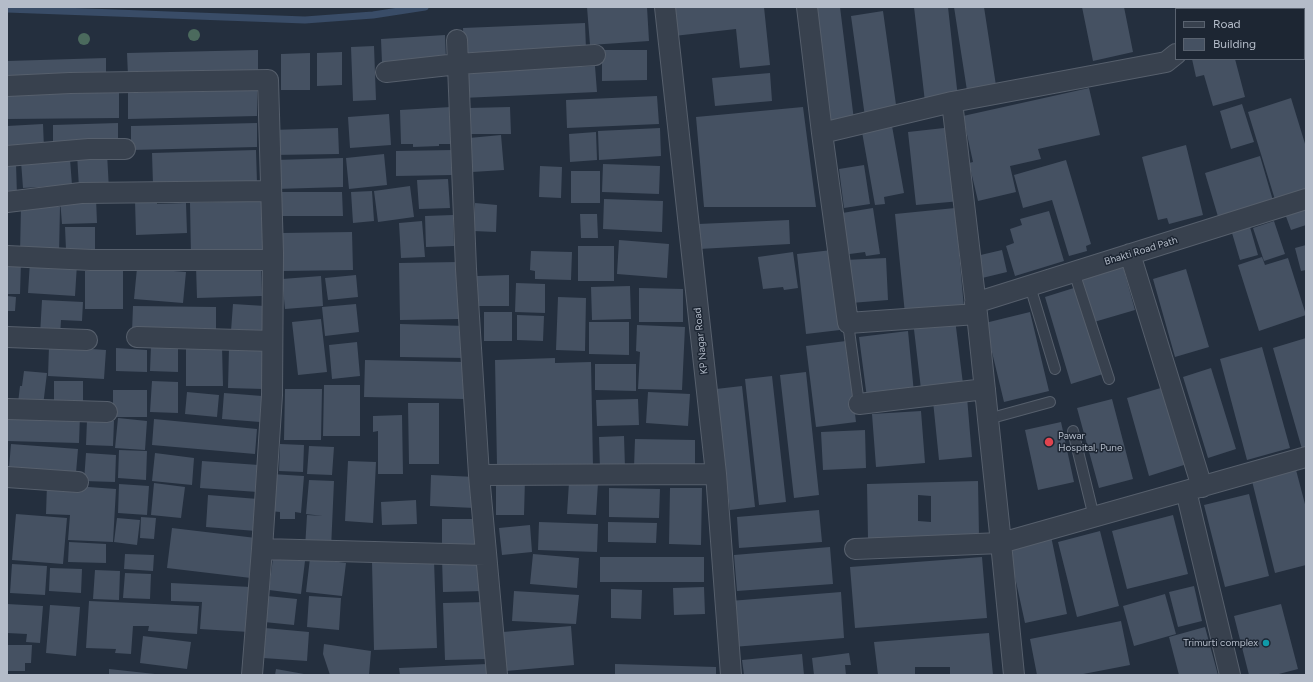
<!DOCTYPE html>
<html>
<head>
<meta charset="utf-8">
<style>
  body { margin:0 }
  #map { position:relative; width:1313px; height:682px; overflow:hidden; background:#242f3e; font-family:Figtree,sans-serif }
  canvas { display:block }
  .frame { position:absolute; inset:0; border:8px solid #b4bcc9; pointer-events:none }
  .legend { position:absolute; left:1175px; top:8px; width:130px; height:52px; box-sizing:border-box; background:#1d2633; border:1px solid #59626f; margin:0; padding:5px 7px; list-style:none; font-size:12px; color:#b4bcc9 }
  .legend li { display:flex; align-items:center; gap:8px; height:20px }
  .legend b { width:20px; border:1px solid #59626f }
</style>
</head>
<body>
<div id="map">
<canvas width="1313" height="682"></canvas>
<div class="frame"></div>
<ul class="legend">
<li><b style="height:5px;background:#38414e"></b>Road</li>
<li><b style="height:11px;background:#455162"></b>Building</li>
</ul>
</div>
<script>
const ctx = document.querySelector('canvas').getContext('2d');
ctx.lineJoin = 'round';
function toPath(rows) {
  const path = new Path2D();
  for (const r of rows) {
    path.moveTo(r[0], r[1]);
    for (let i = 2; i < r.length; i += 2) path.lineTo(r[i], r[i + 1]);
  }
  return path;
}
function trace(path, color, width, dash) {
  ctx.strokeStyle = color;
  ctx.lineWidth = width;
  ctx.lineCap = dash ? 'butt' : 'round';
  ctx.setLineDash(dash || []);
  ctx.stroke(path);
}
function paint(path, color) {
  ctx.fillStyle = color;
  ctx.fill(path, 'evenodd');
}
function write(font, color, halo, rows, align = 'center') {
  ctx.font = font + ' Figtree,sans-serif';
  ctx.lineWidth = 3;
  ctx.setLineDash([]);
  ctx.textBaseline = 'middle';
  ctx.strokeStyle = halo;
  ctx.fillStyle = color;
  for (const [text, x, y, turn = 0] of rows) {
    ctx.save();
    ctx.translate(x, y);
    ctx.rotate((+turn || 0) * Math.PI / 180);
    ctx.textAlign = isNaN(turn) ? turn : align;
    if (halo) ctx.strokeText(text, 0, 0);
    ctx.fillText(text, 0, 0);
    ctx.restore();
  }
}
trace(toPath([
  [7,9,305,20,373,15,425,7]
]), '#394c67', 7);
paint(toPath([
  [587,7,647,7,649,41,590,45],
  [671,7,764,7,770,65,740,68,736,29,674,36],
  [816,7,840,7,854,120,828,126],
  [914,7,948,7,958,98,925,102],
  [954,7,984,7,997,92,968,97],
  [1082,7,1124,7,1133,52,1093,61],
  [1301,7,1306,7,1306,23,1304,17,1304,9,1302,9],
  [883,11,897,112,865,117,851,16],
  [585,23,586,49,464,54,463,28],
  [445,35,446,60,382,63,381,39],
  [374,46,376,100,353,101,351,47],
  [258,50,258,73,128,76,127,53],
  [602,50,647,50,647,80,602,81],
  [342,52,342,85,317,86,317,53],
  [310,53,310,90,281,90,281,54],
  [106,58,106,75,7,78,7,61],
  [1192,59,1235,59,1245,97,1213,106,1204,75,1196,77],
  [595,66,597,92,462,98,460,72],
  [770,73,772,101,715,106,712,78],
  [1089,88,1100,135,1038,149,1041,159,1010,166,1016,192,978,201,969,163,973,162,963,116],
  [257,90,257,116,128,119,128,93],
  [119,91,119,118,7,119,7,93],
  [657,96,659,124,567,128,566,100],
  [1291,98,1306,147,1306,194,1276,203,1248,112],
  [1242,104,1254,142,1231,149,1220,111],
  [451,107,453,144,439,144,439,146,413,147,413,144,401,144,400,110],
  [510,107,511,134,468,134,468,108],
  [803,107,816,207,704,207,696,117],
  [389,114,391,145,350,148,348,117],
  [118,123,118,145,53,147,53,125],
  [257,123,257,147,131,150,131,126],
  [43,124,44,148,7,150,7,126],
  [892,126,904,193,884,197,885,204,875,205,862,132],
  [953,127,961,201,916,205,908,132],
  [338,128,339,154,272,155,271,130],
  [660,128,661,156,599,160,598,131],
  [596,132,597,160,570,162,569,134],
  [501,135,504,170,472,172,469,138],
  [1186,145,1203,215,1169,224,1167,218,1158,220,1142,157],
  [256,150,257,183,153,185,152,153],
  [453,150,453,175,396,176,396,151],
  [107,153,109,190,79,188,77,154],
  [384,154,387,185,349,189,346,158],
  [1260,156,1274,204,1219,220,1205,173],
  [343,158,343,187,275,189,275,160],
  [70,159,72,185,23,188,21,161],
  [1066,160,1091,244,1086,246,1087,251,1069,256,1052,200,1023,208,1014,175],
  [16,163,17,196,7,197,7,164],
  [603,164,660,166,659,194,602,192],
  [864,165,870,204,844,208,839,169],
  [540,166,562,167,561,198,539,197],
  [571,171,600,171,600,203,571,203],
  [448,179,450,208,419,209,417,180],
  [410,186,414,217,378,222,374,191],
  [372,191,374,221,353,223,351,192],
  [276,192,342,192,343,216,275,216],
  [96,198,97,223,62,224,60,199],
  [604,199,663,201,662,232,603,229],
  [157,200,157,204,186,203,187,233,136,235,135,201],
  [263,201,264,255,191,256,190,203],
  [475,203,497,205,496,232,473,231],
  [1306,204,1306,225,1291,230,1284,211],
  [21,206,60,207,59,254,20,254],
  [873,208,880,254,866,256,865,252,842,255,836,214],
  [955,208,964,308,905,314,895,214],
  [1049,211,1064,261,1015,276,1006,246,1014,243,1010,229,1022,225,1020,219],
  [580,214,597,214,598,238,581,238],
  [453,215,454,246,426,247,425,216],
  [789,220,790,244,699,249,698,224],
  [422,221,425,257,401,258,399,223],
  [1274,221,1285,254,1264,261,1253,228],
  [65,227,95,227,95,250,66,250],
  [1250,227,1258,255,1240,260,1232,233],
  [352,232,353,270,282,271,282,233],
  [619,240,669,244,667,278,617,274],
  [1306,245,1306,270,1301,271,1295,248],
  [578,246,614,246,614,281,578,281],
  [832,250,840,330,806,334,797,254],
  [1002,250,1007,272,978,279,972,257],
  [531,251,572,252,571,280,535,279,535,271,530,270],
  [793,252,798,288,784,290,783,287,763,289,758,257],
  [1262,257,1265,265,1288,258,1306,315,1259,331,1238,265],
  [886,258,888,300,851,303,845,260],
  [30,261,77,264,75,296,28,293],
  [7,262,21,262,20,294,7,294],
  [458,262,459,319,400,320,399,263],
  [261,263,262,296,197,298,196,266],
  [1122,263,1135,310,1094,322,1080,275],
  [137,268,186,272,183,303,134,299],
  [1186,269,1209,347,1175,357,1153,279],
  [85,271,123,271,123,309,85,309],
  [356,275,358,297,328,300,325,278],
  [509,275,509,306,478,306,477,276],
  [321,276,323,306,285,309,282,279],
  [516,283,545,284,545,313,515,312],
  [630,286,631,319,592,320,591,287],
  [1077,287,1103,374,1071,384,1045,297],
  [639,288,683,289,683,322,639,322],
  [7,296,16,297,15,311,7,311],
  [558,297,586,298,585,351,556,350],
  [42,300,83,302,82,321,61,320,60,336,40,335],
  [233,304,265,306,263,334,231,331],
  [356,304,359,332,325,336,322,307],
  [133,306,216,307,216,333,132,332],
  [484,312,512,312,512,341,484,341],
  [1030,312,1049,391,1004,402,985,323],
  [517,315,544,316,543,341,517,340],
  [321,319,327,372,298,375,292,322],
  [955,319,963,384,921,389,913,321],
  [589,322,629,322,629,355,589,354],
  [400,324,466,326,466,358,400,357],
  [637,325,685,327,682,390,638,389,640,352,636,351],
  [908,331,914,393,867,398,859,337],
  [1306,338,1306,448,1302,449,1273,348],
  [846,341,856,422,816,427,806,346],
  [357,342,360,376,332,379,329,345],
  [49,346,106,350,104,379,48,376],
  [151,346,178,347,178,372,150,371],
  [186,346,222,346,223,386,186,386],
  [1262,347,1290,448,1247,460,1220,359],
  [116,348,147,350,147,372,116,371],
  [229,348,264,348,263,389,228,388],
  [555,358,555,363,591,362,593,467,497,466,495,360],
  [365,360,466,362,465,399,364,397],
  [595,364,636,364,636,391,595,390],
  [1211,368,1236,449,1208,458,1183,377],
  [24,371,47,373,43,406,18,403,20,386,22,386],
  [806,372,819,495,794,498,780,375],
  [772,376,786,502,759,505,745,379],
  [54,381,83,381,83,406,54,406],
  [152,381,178,382,178,413,150,412],
  [324,385,360,385,360,436,323,436],
  [742,386,755,507,730,510,716,389],
  [1164,387,1187,464,1149,476,1127,398],
  [285,389,322,389,321,440,284,440],
  [113,390,147,390,147,417,113,417],
  [187,392,219,395,217,417,185,414],
  [648,392,690,394,688,426,646,423],
  [224,393,262,396,260,422,222,419],
  [967,397,972,457,939,460,933,401],
  [638,399,639,425,597,426,596,400],
  [1112,399,1133,479,1099,488,1077,408],
  [408,403,439,403,439,464,409,464],
  [921,411,925,463,876,467,872,414],
  [7,413,80,415,79,443,7,441],
  [402,415,403,474,378,474,378,431,373,432,373,416],
  [118,418,147,421,145,450,115,448],
  [154,419,257,429,255,454,152,445],
  [87,420,114,421,113,446,86,445],
  [1061,422,1074,482,1038,490,1025,430],
  [865,430,866,468,823,470,821,432],
  [624,436,625,468,600,469,599,437],
  [635,439,695,440,695,468,634,468],
  [11,444,78,449,76,473,9,468],
  [280,444,304,445,303,472,279,471],
  [309,446,334,447,332,475,307,474],
  [119,450,147,451,146,480,118,478],
  [86,453,116,455,115,482,84,481],
  [155,453,194,458,192,485,152,481],
  [202,461,259,465,258,492,200,488],
  [348,461,376,462,373,523,345,521],
  [1295,466,1306,508,1306,565,1275,573,1251,477],
  [271,474,304,476,301,513,295,512,295,519,280,519,280,512,269,511],
  [431,475,476,477,475,508,430,506],
  [496,479,525,479,524,515,496,515],
  [309,480,334,481,331,549,305,548,307,515,323,516,306,514],
  [978,481,979,536,868,539,867,484],
  [918,495,931,496,931,522,918,521],
  [569,482,598,483,596,515,567,514],
  [154,483,185,487,181,518,151,515],
  [47,484,116,489,113,542,68,540,70,515,46,514],
  [119,484,149,486,147,515,118,513],
  [609,488,660,489,659,518,609,517],
  [670,488,702,488,701,545,669,544],
  [1249,494,1269,576,1225,587,1204,505],
  [208,495,258,499,256,531,206,527],
  [416,500,417,524,382,525,381,502],
  [819,510,822,542,739,548,737,517],
  [16,514,67,518,63,564,12,560],
  [1173,515,1188,574,1127,589,1112,531],
  [141,517,156,518,154,539,140,538],
  [117,518,140,520,137,545,114,542],
  [442,519,478,519,478,551,442,551],
  [539,522,598,524,597,552,538,550],
  [608,522,657,523,656,543,608,542],
  [530,525,532,552,502,555,499,528],
  [172,528,256,538,251,578,167,568],
  [1100,531,1119,606,1077,617,1058,542],
  [1051,536,1067,614,1025,623,1008,545],
  [69,542,106,544,106,563,68,562],
  [830,547,833,584,737,591,734,555],
  [125,554,154,555,153,571,124,569],
  [533,554,579,558,577,588,530,584],
  [483,557,484,591,443,592,442,558],
  [600,557,704,557,704,582,600,582],
  [982,557,987,618,855,628,850,567],
  [273,558,305,561,301,594,269,590],
  [310,558,346,563,342,596,306,592],
  [434,560,437,648,374,650,372,562],
  [12,564,47,566,45,595,10,593],
  [50,568,82,569,81,593,49,591],
  [95,570,120,571,119,600,93,599],
  [125,573,151,574,150,599,123,598],
  [171,583,251,587,249,632,200,629,202,602,171,601],
  [1194,586,1202,621,1178,627,1169,592],
  [704,587,705,614,674,615,673,588],
  [611,589,642,590,641,619,611,618],
  [514,591,579,595,576,624,512,621],
  [841,592,844,638,733,647,730,601],
  [1165,594,1176,634,1134,646,1123,606],
  [267,596,297,599,294,625,264,622],
  [309,596,341,598,339,630,307,627],
  [89,601,199,606,197,634,148,631,149,626,133,626,131,654,115,653,116,649,86,648],
  [485,602,486,659,445,660,443,603],
  [7,604,43,606,40,643,26,642,27,634,7,633],
  [1281,604,1298,669,1275,675,1249,675,1234,616],
  [50,605,80,607,76,656,46,653],
  [1121,621,1130,665,1078,675,1037,675,1030,639],
  [571,626,574,665,506,671,503,632],
  [1205,627,1218,675,1179,675,1169,637],
  [265,628,309,632,307,661,263,658],
  [989,633,993,675,950,675,950,667,915,667,915,675,878,675,874,642],
  [143,636,191,642,187,669,140,663],
  [324,644,371,651,369,675,330,675,323,654],
  [7,645,32,645,31,663,25,663,25,671,7,671],
  [849,653,851,665,845,665,846,675,814,675,812,658],
  [802,654,804,675,744,675,742,660],
  [487,664,488,675,400,675,399,668],
  [615,664,716,667,716,675,615,675],
  [109,669,155,674,155,675,109,675],
  [276,669,304,674,304,675,275,675]
]), '#455162');
const service = toPath([
  [1074,272,1109,379],
  [1030,286,1055,369],
  [848,323,859,404],
  [988,419,1050,402],
  [1073,431,1094,517]
]);
const minor = toPath([
  [665,7,716,474,731,675],
  [807,7,822,133,848,323,977,314],
  [1235,9,1237,7],
  [457,40,466,269,479,475,497,675],
  [386,72,458,64,595,55],
  [7,86,70,83,268,80,273,253,272,395,262,549,252,675],
  [952,102,977,314,1001,543,1014,675],
  [822,133,952,102,1166,62,1176,54],
  [7,156,89,149,125,149],
  [7,202,81,193,271,191],
  [1130,254,1202,487],
  [7,256,91,260,273,260],
  [975,303,1306,199],
  [7,337,87,340],
  [137,337,272,341],
  [859,404,985,389],
  [7,409,107,412],
  [479,475,716,474],
  [7,477,78,482],
  [1186,491,1230,675],
  [262,549,486,555],
  [855,549,1001,543,1306,457]
]);
trace(service, '#565f6c', 12);
trace(minor, '#565f6c', 22);
trace(service, '#38414e', 10);
trace(minor, '#38414e', 20);
ctx.fillStyle = '#4b6a5d';
for (const [x, y] of [
  [194,35],
  [84,39]
]) {
  ctx.beginPath();
  ctx.arc(x, y, 6, 0, 2 * Math.PI);
  ctx.fill();
}
for (const [x, y, r, color] of [
  [1049,442,5,"#e0444e"],
  [1266,643,4,"#0f9aa8"]
]) {
  const dot = new Path2D();
  dot.arc(x, y, r, 0, 2 * Math.PI);
  ctx.fillStyle = color;
  ctx.fill(dot);
  trace(dot, '#1d2633', 1.5);
}
write('10px', '#b4bcc9', '#1d2633', [
  ["Bhakti Road Path",1141,251,-17],
  ["KP Nagar Road",701,341,-96]
]);
write('10px', '#b4bcc9', '#1d2633', [
  ["Pawar",1058,436],
  ["Hospital, Pune",1058,448],
  ["Trimurti complex",1258,643,"right"]
], 'left');
</script>
</body>
</html>
